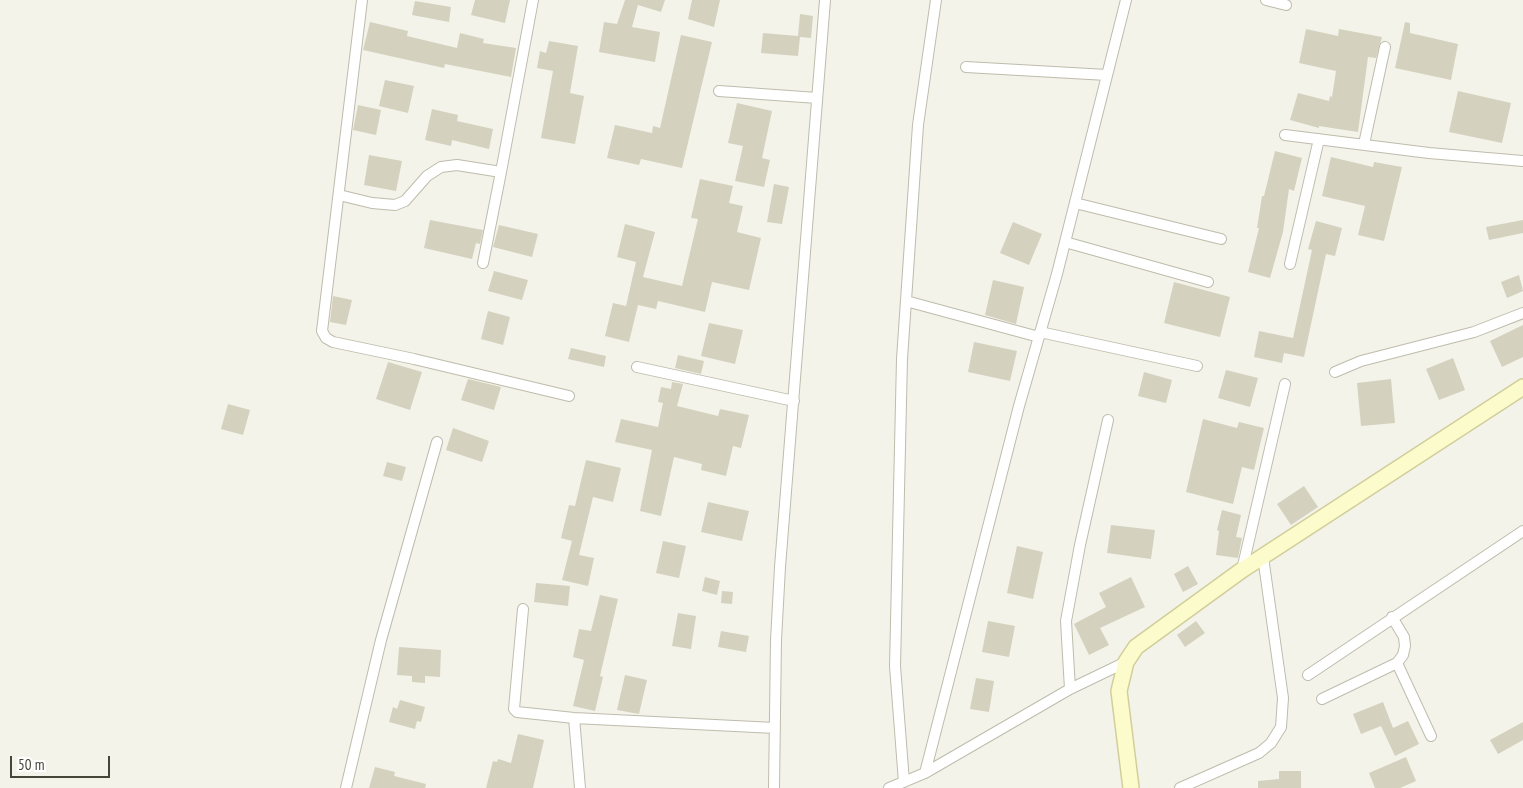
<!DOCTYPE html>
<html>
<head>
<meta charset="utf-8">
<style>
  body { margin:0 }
  #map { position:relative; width:1523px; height:788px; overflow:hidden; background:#f3f3e9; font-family:"PT Sans Narrow",sans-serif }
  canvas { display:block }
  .scale { position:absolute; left:10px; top:756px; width:100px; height:22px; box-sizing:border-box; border:2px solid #474438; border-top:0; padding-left:6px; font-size:15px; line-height:18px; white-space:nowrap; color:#474438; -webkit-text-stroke:4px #fff; paint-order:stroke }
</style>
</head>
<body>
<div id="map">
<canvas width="1523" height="788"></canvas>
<div class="scale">50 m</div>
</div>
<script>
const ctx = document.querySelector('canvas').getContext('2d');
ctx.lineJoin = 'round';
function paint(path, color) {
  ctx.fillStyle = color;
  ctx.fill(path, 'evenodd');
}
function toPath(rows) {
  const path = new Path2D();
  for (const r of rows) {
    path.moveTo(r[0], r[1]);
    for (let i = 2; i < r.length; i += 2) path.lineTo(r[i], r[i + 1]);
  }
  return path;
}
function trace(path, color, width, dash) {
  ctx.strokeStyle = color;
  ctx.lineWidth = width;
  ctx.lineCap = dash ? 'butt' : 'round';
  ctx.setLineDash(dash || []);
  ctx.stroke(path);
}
paint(toPath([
  [475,0,510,0,505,23,471,15],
  [625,0,665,0,661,12,638,5,632,27,660,32,655,62,599,52,604,22,617,24],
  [692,0,720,0,714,27,688,19],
  [415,1,451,7,449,22,412,15],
  [800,14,813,16,811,38,800,37,798,56,761,53,763,33,798,36],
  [370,22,408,31,407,36,457,48,460,33,484,39,483,43,516,48,511,77,445,64,444,68,363,50],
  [1405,22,1410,23,1410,33,1458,44,1451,80,1395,68],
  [1306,29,1338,36,1339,29,1382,37,1376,58,1368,57,1358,132,1319,126,1319,128,1290,120,1298,93,1329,101,1330,96,1332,97,1336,71,1299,63],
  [681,35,712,42,682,168,641,159,639,165,607,158,615,125,652,133,653,126,660,128],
  [549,41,578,46,570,93,584,96,575,144,541,138,553,71,537,68,540,51,546,53],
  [385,80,414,86,408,113,379,106],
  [1458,91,1511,103,1502,143,1449,132],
  [737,103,772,111,762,158,770,160,764,187,735,181,743,146,728,143],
  [358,105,381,110,376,135,353,130],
  [432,109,458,115,457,121,493,129,489,149,452,140,451,146,425,140],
  [1275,151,1302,158,1294,191,1289,189,1283,232,1270,278,1248,272,1259,228,1257,228,1262,196,1264,196],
  [369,155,402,161,396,191,364,185],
  [1331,157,1373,167,1374,162,1402,167,1384,241,1358,235,1365,206,1322,196],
  [700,179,733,186,729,203,743,206,737,232,761,238,749,290,712,282,705,312,658,301,656,309,638,305,629,342,605,336,613,303,626,306,636,262,617,257,625,224,655,232,643,277,682,286,698,219,691,218],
  [774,184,789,187,782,224,767,222],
  [430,220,483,230,480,244,476,243,472,259,424,248],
  [1523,220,1523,233,1489,240,1486,227],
  [1316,221,1342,228,1335,256,1326,254,1304,357,1284,353,1282,363,1254,357,1259,331,1293,338,1312,250,1308,249],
  [1013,222,1042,234,1029,265,1000,253],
  [499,225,538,234,532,257,493,247],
  [494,271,528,280,522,300,488,291],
  [1519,275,1523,291,1507,298,1501,282],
  [993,280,1024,287,1016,324,985,315],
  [1174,282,1230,297,1220,337,1164,323],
  [333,296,352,300,346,325,330,322],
  [488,311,510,317,503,345,481,339],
  [709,323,743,330,735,364,701,356],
  [1523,325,1523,357,1502,367,1490,341],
  [974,342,1017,351,1010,381,968,372],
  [571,348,606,356,604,367,568,359],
  [678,355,704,361,701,374,675,368],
  [1453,358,1465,390,1439,400,1426,369],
  [388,362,422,372,410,410,376,399],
  [1226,370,1258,378,1250,407,1218,398],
  [1144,372,1172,380,1166,403,1138,396],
  [468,379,501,387,494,410,461,400],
  [1391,379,1395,423,1361,426,1357,383],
  [672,382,683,384,677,406,718,416,720,409,749,415,741,448,733,446,726,476,701,470,702,464,674,457,661,516,640,511,652,450,615,442,621,419,658,427,663,403,658,402,661,387,671,389],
  [228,404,250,410,243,435,221,429],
  [1203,419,1237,428,1239,422,1264,428,1254,470,1242,467,1233,504,1186,492],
  [453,428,489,441,482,462,446,450],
  [586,460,621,468,613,502,593,497,579,555,594,558,588,586,562,580,572,541,561,538,569,505,575,506],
  [387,462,406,467,402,481,383,476],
  [1304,486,1318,507,1291,525,1277,504],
  [708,502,749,511,742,541,701,532],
  [1222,510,1241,515,1236,537,1242,538,1238,558,1216,555,1219,531,1217,530],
  [1111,525,1155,530,1151,559,1107,553],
  [663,541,686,546,679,578,656,573],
  [1017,546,1043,552,1033,599,1007,593],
  [1188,566,1198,584,1183,592,1174,574],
  [705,577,720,581,717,595,702,591],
  [1131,577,1145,607,1100,628,1109,645,1089,655,1074,624,1106,607,1099,593],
  [536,583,570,586,568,606,534,602],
  [722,591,733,592,732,604,721,603],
  [600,595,618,599,600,676,603,677,595,711,573,706,584,660,573,657,579,629,591,631],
  [678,613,696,616,691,649,672,646],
  [988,621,1015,626,1009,657,982,652],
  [1196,621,1205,633,1185,647,1177,635],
  [721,631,749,636,746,652,718,647],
  [399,647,441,650,440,677,425,676,425,683,412,682,412,676,397,675],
  [625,675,647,680,639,714,617,710],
  [976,678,994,681,989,712,970,709],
  [400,700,425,707,421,722,417,721,415,729,389,722,393,707,397,709],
  [1383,702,1393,728,1408,721,1419,744,1395,756,1381,726,1361,734,1353,714],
  [1523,722,1523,740,1498,754,1490,740],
  [518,734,544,740,533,788,486,788,493,761,497,762,498,759,511,763],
  [1406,757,1416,781,1400,788,1375,788,1369,773],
  [375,767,395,772,394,776,426,784,425,788,369,788],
  [1279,771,1301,771,1301,788,1258,788,1258,781,1279,779]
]), '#d4d1bf');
const street = toPath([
  [362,0,322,331,326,338,333,342,414,359,569,396],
  [1266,0,1286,5],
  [966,67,1107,75],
  [719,91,817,98],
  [1285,135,1429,153,1523,161],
  [1364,144,1385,47],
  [339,195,372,203,395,205,405,201,427,176,441,167,457,165,501,172,533,0],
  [1075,203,1221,239],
  [1065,242,1208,282],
  [483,263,501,172],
  [1290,264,1319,139],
  [906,301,1039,337],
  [1040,332,1197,366],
  [637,367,794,401],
  [1335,372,1361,361,1474,332,1523,313],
  [1242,570,1285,384],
  [523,609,514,709,517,712,574,718,775,728],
  [1397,663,1431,736],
  [1308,675,1523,531],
  [1070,689,1066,621,1080,545,1108,420],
  [1322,699,1397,663,1403,655,1405,646,1404,637,1392,617],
  [574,718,580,788],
  [925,773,1019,406,1057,274,1126,0],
  [904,782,895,666,902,359,918,125,936,0],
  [346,788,381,640,437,442],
  [774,788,776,640,780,567,825,0],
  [889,788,925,773,1070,689,1126,662],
  [1180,788,1259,753,1271,743,1281,727,1283,698,1263,557]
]);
const secondary = toPath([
  [1131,788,1119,691,1126,662,1136,647,1242,570,1523,387]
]);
trace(street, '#bebcac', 12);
trace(secondary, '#d1ce9b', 18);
trace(street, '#fff', 10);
trace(secondary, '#fcfbcb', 15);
</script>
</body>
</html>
